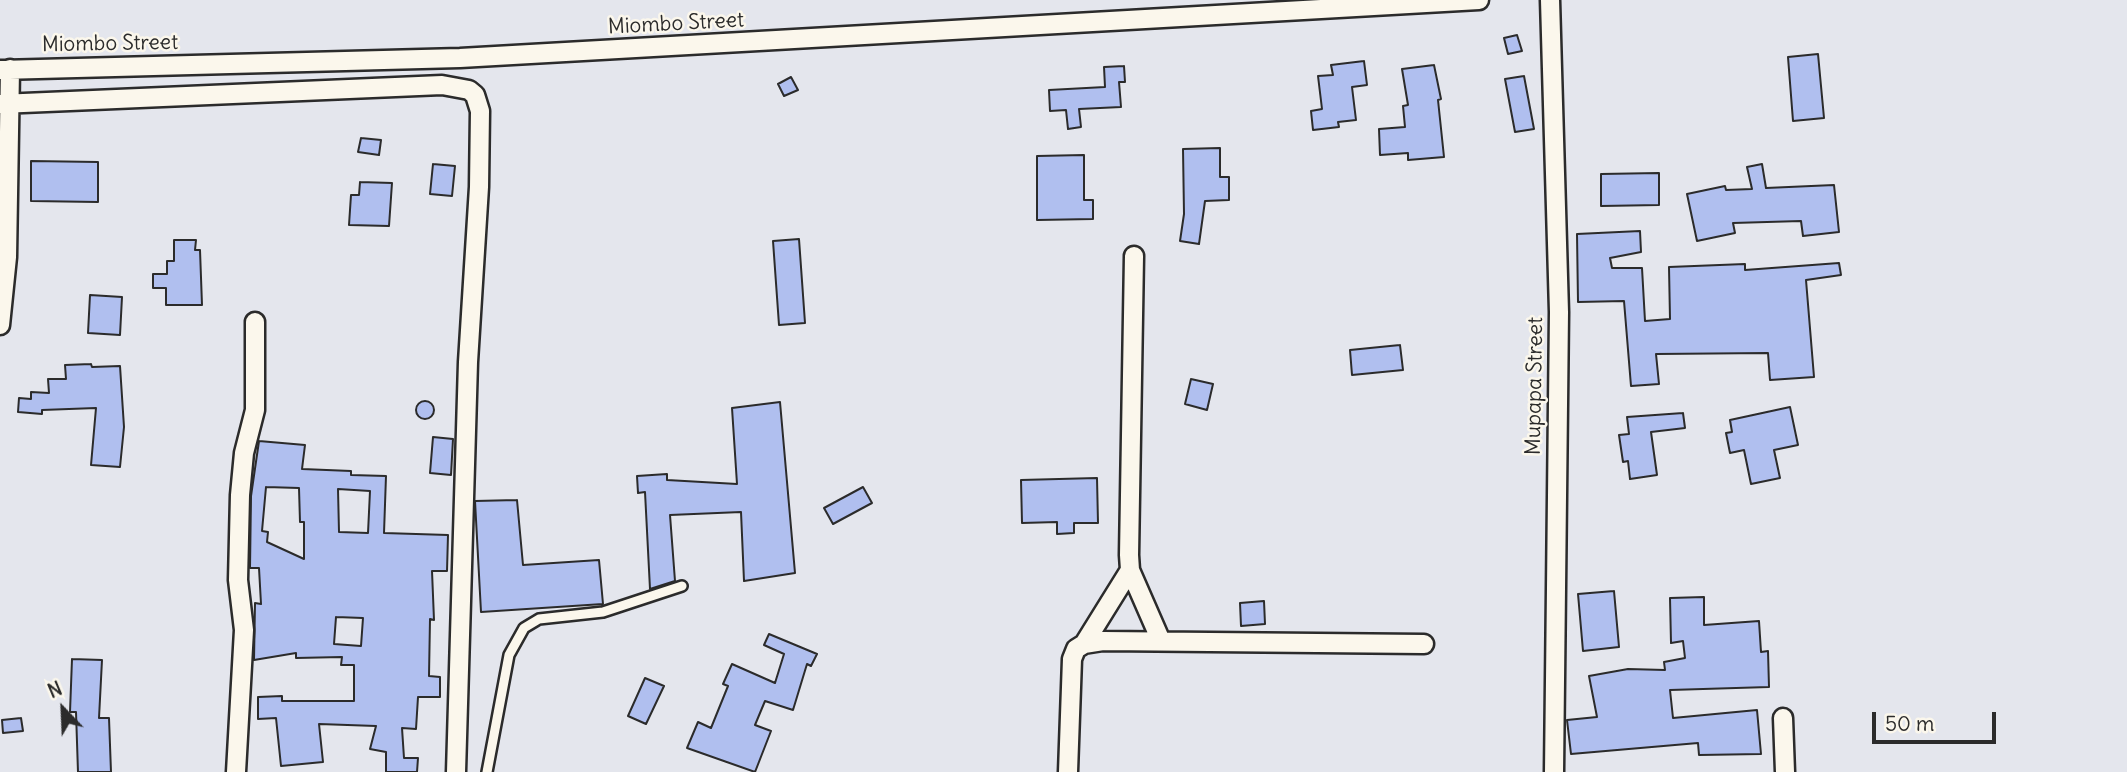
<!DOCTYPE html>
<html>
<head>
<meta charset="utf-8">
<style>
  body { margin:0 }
  #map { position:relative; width:2127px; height:772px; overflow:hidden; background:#e4e6ed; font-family:Delius,sans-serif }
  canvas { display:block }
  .north { position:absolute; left:28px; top:674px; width:70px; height:70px; -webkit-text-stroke:5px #fbf7ec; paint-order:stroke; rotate:337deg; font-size:19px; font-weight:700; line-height:28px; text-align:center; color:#2b2b2b }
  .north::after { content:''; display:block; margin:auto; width:24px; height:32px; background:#2b2b2b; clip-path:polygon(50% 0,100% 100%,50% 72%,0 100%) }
  .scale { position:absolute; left:1872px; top:712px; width:124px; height:32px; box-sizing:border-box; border:4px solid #2b2b2b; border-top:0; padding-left:9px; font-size:21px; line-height:24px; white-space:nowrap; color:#2b2b2b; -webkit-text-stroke:5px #fbf7ec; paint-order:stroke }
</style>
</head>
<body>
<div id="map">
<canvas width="2127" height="772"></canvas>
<div class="north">N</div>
<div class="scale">50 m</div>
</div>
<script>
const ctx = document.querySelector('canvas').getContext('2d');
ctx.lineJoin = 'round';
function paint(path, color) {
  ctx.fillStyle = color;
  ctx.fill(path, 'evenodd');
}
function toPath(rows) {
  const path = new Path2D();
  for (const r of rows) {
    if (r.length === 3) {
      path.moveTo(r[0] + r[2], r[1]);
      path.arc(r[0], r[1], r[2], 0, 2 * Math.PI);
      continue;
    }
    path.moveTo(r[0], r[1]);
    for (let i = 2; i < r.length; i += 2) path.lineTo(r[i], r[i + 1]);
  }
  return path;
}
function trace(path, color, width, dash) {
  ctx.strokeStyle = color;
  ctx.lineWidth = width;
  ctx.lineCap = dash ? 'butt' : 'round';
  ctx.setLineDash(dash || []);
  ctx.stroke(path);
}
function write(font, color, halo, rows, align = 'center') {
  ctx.font = font + ' Delius,sans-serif';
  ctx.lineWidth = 5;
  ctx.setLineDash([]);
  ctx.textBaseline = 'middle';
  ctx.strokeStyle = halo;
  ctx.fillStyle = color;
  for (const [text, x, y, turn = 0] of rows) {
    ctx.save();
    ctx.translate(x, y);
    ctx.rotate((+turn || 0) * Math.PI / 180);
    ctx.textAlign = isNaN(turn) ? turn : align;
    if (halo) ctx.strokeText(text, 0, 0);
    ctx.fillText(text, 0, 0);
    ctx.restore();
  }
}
const building = toPath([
  [1517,35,1522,51,1508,54,1504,38,1517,35],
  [1818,54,1824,118,1793,121,1788,57,1818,54],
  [1364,61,1367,85,1352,87,1356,120,1338,122,1339,127,1313,130,1311,111,1322,109,1318,76,1333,75,1331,65,1364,61],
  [1434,65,1441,99,1438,100,1444,157,1408,160,1408,153,1380,155,1379,129,1405,127,1403,106,1408,105,1402,69,1434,65],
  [1124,66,1125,82,1119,82,1121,107,1079,109,1081,127,1068,129,1066,110,1050,111,1049,90,1105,87,1104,67,1124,66],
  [1524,76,1534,129,1515,132,1505,79,1524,76],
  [791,77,798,90,784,96,778,84,791,77],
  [361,138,381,140,379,155,358,152,361,138],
  [1220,148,1220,177,1229,177,1229,200,1205,201,1199,244,1180,241,1184,214,1183,149,1220,148],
  [1084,155,1084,200,1093,200,1093,219,1037,220,1037,156,1084,155],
  [31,161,98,162,98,202,31,201,31,161],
  [433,164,455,166,452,196,430,194,433,164],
  [1762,164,1766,188,1834,185,1839,232,1803,236,1801,221,1733,223,1735,233,1697,241,1687,194,1725,186,1726,190,1752,189,1747,167,1762,164],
  [1659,173,1659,205,1601,206,1601,174,1659,173],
  [360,182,392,183,389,226,349,225,351,195,359,195,360,182],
  [1640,231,1641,252,1610,258,1612,268,1642,268,1645,321,1670,319,1669,267,1745,264,1745,270,1839,263,1841,275,1806,280,1814,377,1770,380,1768,353,1656,354,1659,384,1631,386,1624,301,1578,302,1577,234,1640,231],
  [799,239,805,323,779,325,773,241,799,239],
  [174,240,196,240,195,250,200,250,202,305,166,305,166,288,153,288,153,274,167,274,167,261,174,261,174,240],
  [90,295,122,297,120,335,88,333,90,295],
  [1400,345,1403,370,1352,375,1350,350,1400,345],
  [91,364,92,367,120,366,124,427,120,467,91,465,96,408,42,410,42,414,18,412,19,398,31,399,31,392,49,393,48,379,66,379,65,365,91,364],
  [1191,379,1213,384,1207,410,1185,404,1191,379],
  [425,410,9],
  [780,402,795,573,744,581,741,512,670,515,675,581,650,589,645,492,638,493,637,476,667,474,667,480,737,484,732,408,780,402],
  [1790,407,1798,445,1774,450,1780,478,1751,484,1744,450,1730,453,1726,433,1732,432,1730,420,1790,407],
  [1683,413,1685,428,1651,432,1657,475,1630,479,1628,461,1623,462,1619,435,1629,434,1627,417,1683,413],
  [433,437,453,439,451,475,430,473,433,437],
  [259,441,305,445,302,469,351,471,351,475,386,476,384,533,448,535,447,571,432,571,434,620,430,619,429,676,440,677,440,697,418,697,416,729,402,728,404,758,418,758,417,772,386,772,386,752,370,749,376,726,319,724,323,762,281,766,276,718,258,719,258,697,282,696,282,701,354,701,354,665,341,665,342,657,296,658,296,653,254,660,255,603,261,604,259,568,250,568,251,496,259,441],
  [266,487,299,488,300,522,304,522,304,559,267,542,268,532,262,531,266,487],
  [338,489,370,491,368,533,339,532,338,489],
  [336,617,363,618,361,646,334,644,336,617],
  [1097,478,1098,523,1074,523,1074,533,1057,534,1057,522,1022,523,1021,480,1097,478],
  [863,487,872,503,833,524,824,508,863,487],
  [517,500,523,565,599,560,603,604,481,612,475,501,517,500],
  [1614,591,1619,647,1583,651,1578,594,1614,591],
  [1704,597,1704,625,1759,621,1761,652,1768,651,1769,687,1670,690,1673,718,1757,710,1761,754,1699,755,1698,743,1571,754,1567,720,1597,717,1589,676,1628,669,1665,670,1664,662,1685,658,1683,641,1671,643,1670,598,1704,597],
  [1264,601,1265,624,1241,626,1240,603,1264,601],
  [769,634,817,654,811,666,807,664,793,710,765,701,755,725,771,731,755,772,687,748,698,722,711,728,728,686,723,684,732,664,775,683,784,654,764,645,769,634],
  [72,659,102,660,99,718,109,718,111,772,78,772,76,712,70,712,72,659],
  [645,678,664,686,646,724,628,716,645,678],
  [21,718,23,731,3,733,2,720,21,718]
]);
paint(building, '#b0bfef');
trace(building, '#2b2b2b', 2);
const lane = toPath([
  [487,772,509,655,524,628,539,619,603,612,682,586]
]);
const street = toPath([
  [1550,0,1559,312,1554,772],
  [0,70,460,58,1479,0],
  [0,104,442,85,469,90,475,95,480,111,479,187,468,362,456,772],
  [1134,256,1129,555,1130,570,1161,641],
  [0,325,7,257,10,69],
  [1084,644,1130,570],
  [1783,718,1785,772],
  [236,772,244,630,238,580,240,495,244,453,255,410,255,322],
  [1068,772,1072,659,1076,649,1084,644,1103,641,1424,644]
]);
trace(lane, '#2b2b2b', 14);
trace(street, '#2b2b2b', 23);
trace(lane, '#fbf7ec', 9);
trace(street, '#fbf7ec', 18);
write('21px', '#2b2b2b', '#fbf7ec', [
  ["Miombo Street",676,24,-3],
  ["Miombo Street",110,44,-1],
  ["Mupapa Street",1535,386,-89]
]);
</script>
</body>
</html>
